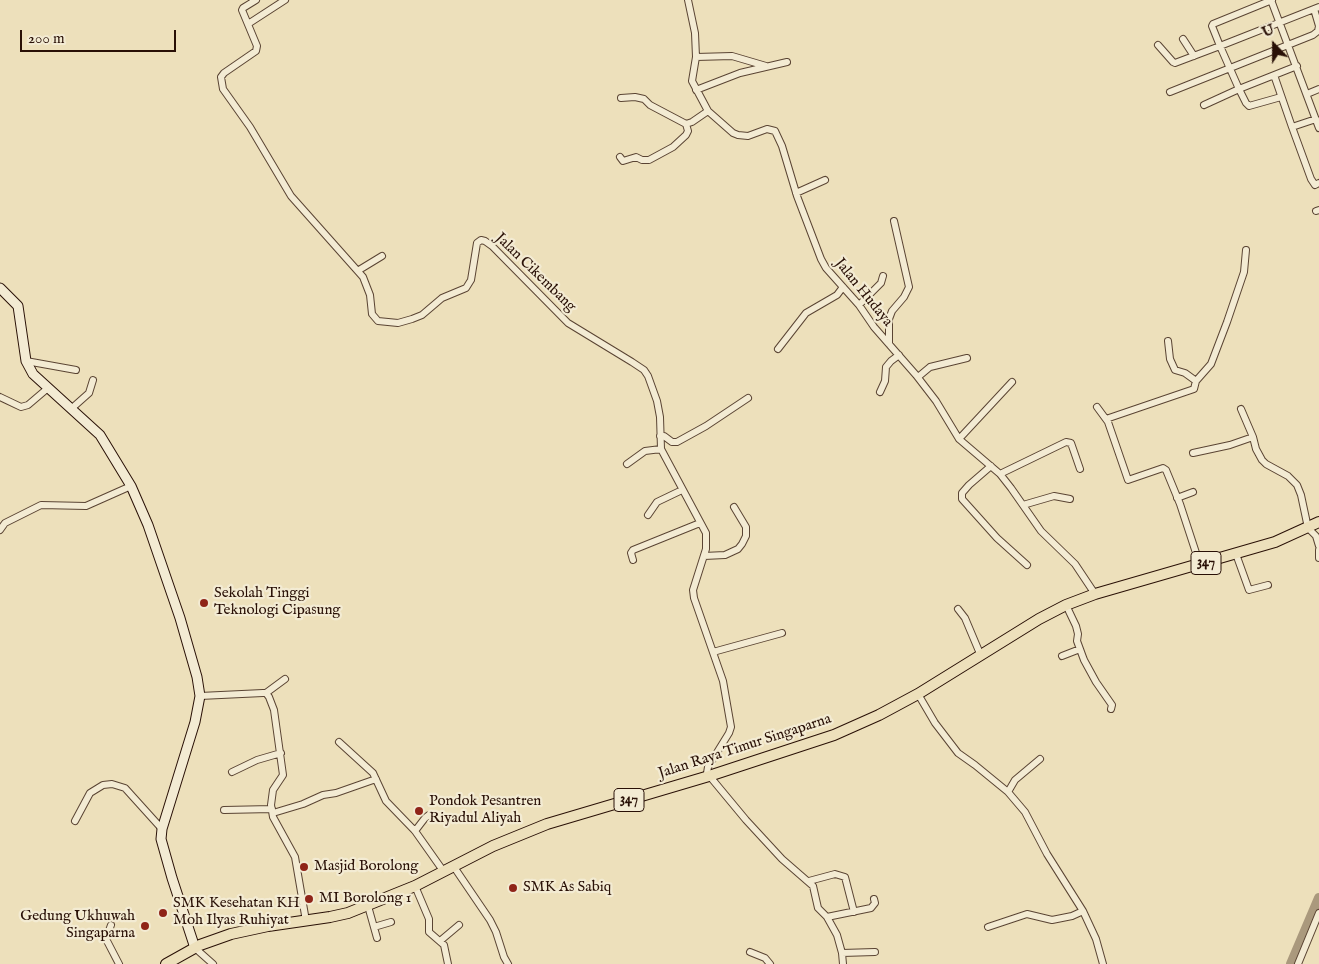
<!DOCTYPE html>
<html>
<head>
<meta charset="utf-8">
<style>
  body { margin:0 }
  #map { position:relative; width:1319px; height:964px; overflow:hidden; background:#ede0bb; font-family:"IM FELL English",serif }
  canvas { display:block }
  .north { position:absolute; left:1249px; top:20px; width:50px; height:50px; -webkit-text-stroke:4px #f3ebd3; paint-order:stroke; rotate:338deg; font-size:14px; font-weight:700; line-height:20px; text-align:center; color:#291006 }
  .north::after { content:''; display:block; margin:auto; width:18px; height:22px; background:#291006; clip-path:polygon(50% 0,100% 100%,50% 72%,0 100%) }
  .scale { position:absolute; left:20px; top:30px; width:156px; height:22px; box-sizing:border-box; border:2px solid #291006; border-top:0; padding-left:6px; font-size:15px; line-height:18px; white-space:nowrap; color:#291006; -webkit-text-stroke:4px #f3ebd3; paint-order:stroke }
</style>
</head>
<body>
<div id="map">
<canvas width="1319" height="964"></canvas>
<div class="north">U</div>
<div class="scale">200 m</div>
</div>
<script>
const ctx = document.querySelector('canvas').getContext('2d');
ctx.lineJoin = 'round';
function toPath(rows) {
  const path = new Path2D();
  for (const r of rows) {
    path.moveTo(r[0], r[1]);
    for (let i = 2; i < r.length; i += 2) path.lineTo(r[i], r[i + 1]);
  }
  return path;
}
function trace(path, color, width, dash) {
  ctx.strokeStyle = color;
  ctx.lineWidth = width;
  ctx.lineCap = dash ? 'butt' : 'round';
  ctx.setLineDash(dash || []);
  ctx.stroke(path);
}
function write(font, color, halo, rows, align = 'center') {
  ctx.font = font + ' "IM FELL English",serif';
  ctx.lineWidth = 4.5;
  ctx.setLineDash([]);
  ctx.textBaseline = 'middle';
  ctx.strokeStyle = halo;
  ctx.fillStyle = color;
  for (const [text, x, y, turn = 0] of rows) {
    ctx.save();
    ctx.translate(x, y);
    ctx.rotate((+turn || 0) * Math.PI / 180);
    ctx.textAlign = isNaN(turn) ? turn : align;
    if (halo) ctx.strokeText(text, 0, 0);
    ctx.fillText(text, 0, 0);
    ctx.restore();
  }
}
trace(toPath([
  [1291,964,1319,898]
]), '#aa997d', 10);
const minor = toPath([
  [256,0,243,8,242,10,257,46,256,51,224,73,221,77,223,89,250,127,291,196,363,277,370,295,372,314,378,321,398,323,412,319,422,315,442,298,466,288,471,280,477,243,481,240,485,241,492,246,568,323,632,362,644,370,648,376,657,401,660,417,661,449,706,533,706,549,693,590,694,598,723,681,731,727,729,733,708,767,707,773,746,820,782,859,813,886,818,908,827,917,837,935,842,953,843,964],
  [688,0,695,33,696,57,692,81,708,111,733,133,738,135,748,136,767,129,775,131,782,146,797,196,821,259,826,268,859,305,874,327,916,375,936,401,959,439,1000,474,1011,488,1041,531,1075,564,1095,594],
  [1271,0,1319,128],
  [1272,0,1213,24,1212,26,1220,46,1319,7],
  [248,24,285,0],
  [1183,39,1194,56],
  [1158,45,1173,62,1175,63,1220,46,1239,89,1204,105],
  [696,57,732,56,766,66],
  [1274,75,1292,127,1316,119],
  [696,90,740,73,787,62],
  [1170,92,1313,35,1318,31,1319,26,1314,9],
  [1307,94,1319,89],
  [1281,97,1249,106,1246,103,1239,89,1297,66],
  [621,98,635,97,644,99,650,105,686,124,692,122,708,111],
  [1292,127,1311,179,1315,185,1319,183],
  [620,157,623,161,636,157,642,160,649,160,673,147,686,135,688,131,686,124],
  [796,193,825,180],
  [1316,211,1319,210],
  [359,270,382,256],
  [859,305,881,283,883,276],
  [1168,341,1170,359,1175,370,1185,373,1196,381],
  [889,344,889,319,892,311,904,297,909,287,894,221],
  [778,349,806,313,837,295,843,287],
  [26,361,76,370],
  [918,377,930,367,967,358],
  [880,392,885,381,886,367,891,361,899,355],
  [0,397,21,407,28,405,48,388],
  [1097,407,1108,422,1128,480,1163,468,1166,470,1180,504,1200,565],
  [71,409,89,393,93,380],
  [1241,409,1253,437,1256,449,1262,460,1266,464,1288,476,1297,485,1301,495,1308,528,1316,536,1319,546],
  [1106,419,1194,389,1196,381,1211,364,1227,322,1244,272,1246,250],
  [660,436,664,436,672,442,677,442,706,426,748,398],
  [959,439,1012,382],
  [1193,453,1230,445,1253,437],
  [627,464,645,451,661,449],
  [991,466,969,485,962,493,962,499,997,538,1027,565],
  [1000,474,1066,442,1071,443,1080,469],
  [1177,498,1193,492],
  [1023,505,1054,496,1070,499],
  [648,515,657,502,682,490],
  [0,530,5,523,41,505,86,506,131,486],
  [1319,550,1319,558],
  [1236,554,1249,590,1268,585],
  [704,556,725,555,738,549,742,544,746,536,746,527,734,507],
  [633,560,631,553,633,550,700,523],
  [1066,605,1076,626,1078,634,1077,641,1084,660,1096,682,1112,705,1111,709],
  [958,609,965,618,981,656],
  [713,652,782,633],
  [1062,656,1080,649],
  [266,693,285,679],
  [918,694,935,723,958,753,975,765,1008,792,1025,812,1047,854,1083,911,1096,939,1103,964],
  [200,696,263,693,266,693,269,697,274,710,283,775,273,790,271,805,273,817,295,857,306,921],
  [339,742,373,773,386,801,415,831,444,872],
  [232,772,257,760,281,753],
  [1008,792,1015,780,1040,759],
  [224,810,272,809],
  [273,813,303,804,323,795,336,793,376,779],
  [75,821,90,793,103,785,112,784,125,788,162,829],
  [415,831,425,818,429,815],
  [454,867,490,920,496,932,504,957,508,964],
  [809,881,835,874,845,877,854,912],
  [415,886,429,919,429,932,444,945,448,964],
  [368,906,377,938],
  [827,917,871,908,875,903,874,899],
  [111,925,106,939,119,964],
  [374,927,391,922],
  [988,927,1027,914,1052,920,1072,916,1083,911],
  [440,941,459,925],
  [195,948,213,964],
  [750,952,765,958,770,964],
  [842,953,875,952],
  [1298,964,1319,913]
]);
const secondary = toPath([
  [0,288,18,306,26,361,33,374,100,435,131,486,148,525,180,618,197,677,200,696,195,722,162,829,161,839,172,878,195,948]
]);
const primary = toPath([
  [166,964,200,945,231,934,268,926,330,917,348,913,415,886,493,846,547,824,709,776,834,735,879,715,918,694,1039,619,1066,605,1095,594,1275,542,1319,522]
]);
trace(minor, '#5a4433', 8);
trace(secondary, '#291006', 11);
trace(primary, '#291006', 12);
trace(minor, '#f3ebd3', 6);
trace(secondary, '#f3ebd3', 9);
trace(primary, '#ede0bb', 10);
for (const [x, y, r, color] of [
  [204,603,5,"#8f2418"],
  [419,811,5,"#8f2418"],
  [304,867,5,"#8f2418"],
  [513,888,5,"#8f2418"],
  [309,899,5,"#8f2418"],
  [163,913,5,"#8f2418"],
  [145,926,5,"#8f2418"]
]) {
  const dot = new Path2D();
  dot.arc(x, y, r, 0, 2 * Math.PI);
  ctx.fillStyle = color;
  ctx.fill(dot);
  trace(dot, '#f3ebd3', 2);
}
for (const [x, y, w] of [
  [1206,563,30],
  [629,800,30]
]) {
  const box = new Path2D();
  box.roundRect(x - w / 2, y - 11.5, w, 23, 4);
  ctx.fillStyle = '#f3ebd3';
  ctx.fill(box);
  trace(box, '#291006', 1);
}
write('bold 14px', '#291006', null, [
  ["347",1206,563],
  ["347",629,800]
]);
write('15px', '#291006', '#f3ebd3', [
  ["Jalan Cikembang",535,273,44],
  ["Jalan Hudaya",863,293,51],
  ["Jalan Raya Timur Singaparna",745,747,-18]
]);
write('15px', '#291006', '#f3ebd3', [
  ["Sekolah Tinggi",214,594],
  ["Teknologi Cipasung",214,611],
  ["Pondok Pesantren",429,802],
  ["Riyadul Aliyah",429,819],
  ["Masjid Borolong",314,867],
  ["SMK As Sabiq",523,888],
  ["MI Borolong 1",319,899],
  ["SMK Kesehatan KH",173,904],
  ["Moh Ilyas Ruhiyat",173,921],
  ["Gedung Ukhuwah",135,917,"right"],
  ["Singaparna",135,934,"right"]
], 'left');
</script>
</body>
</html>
